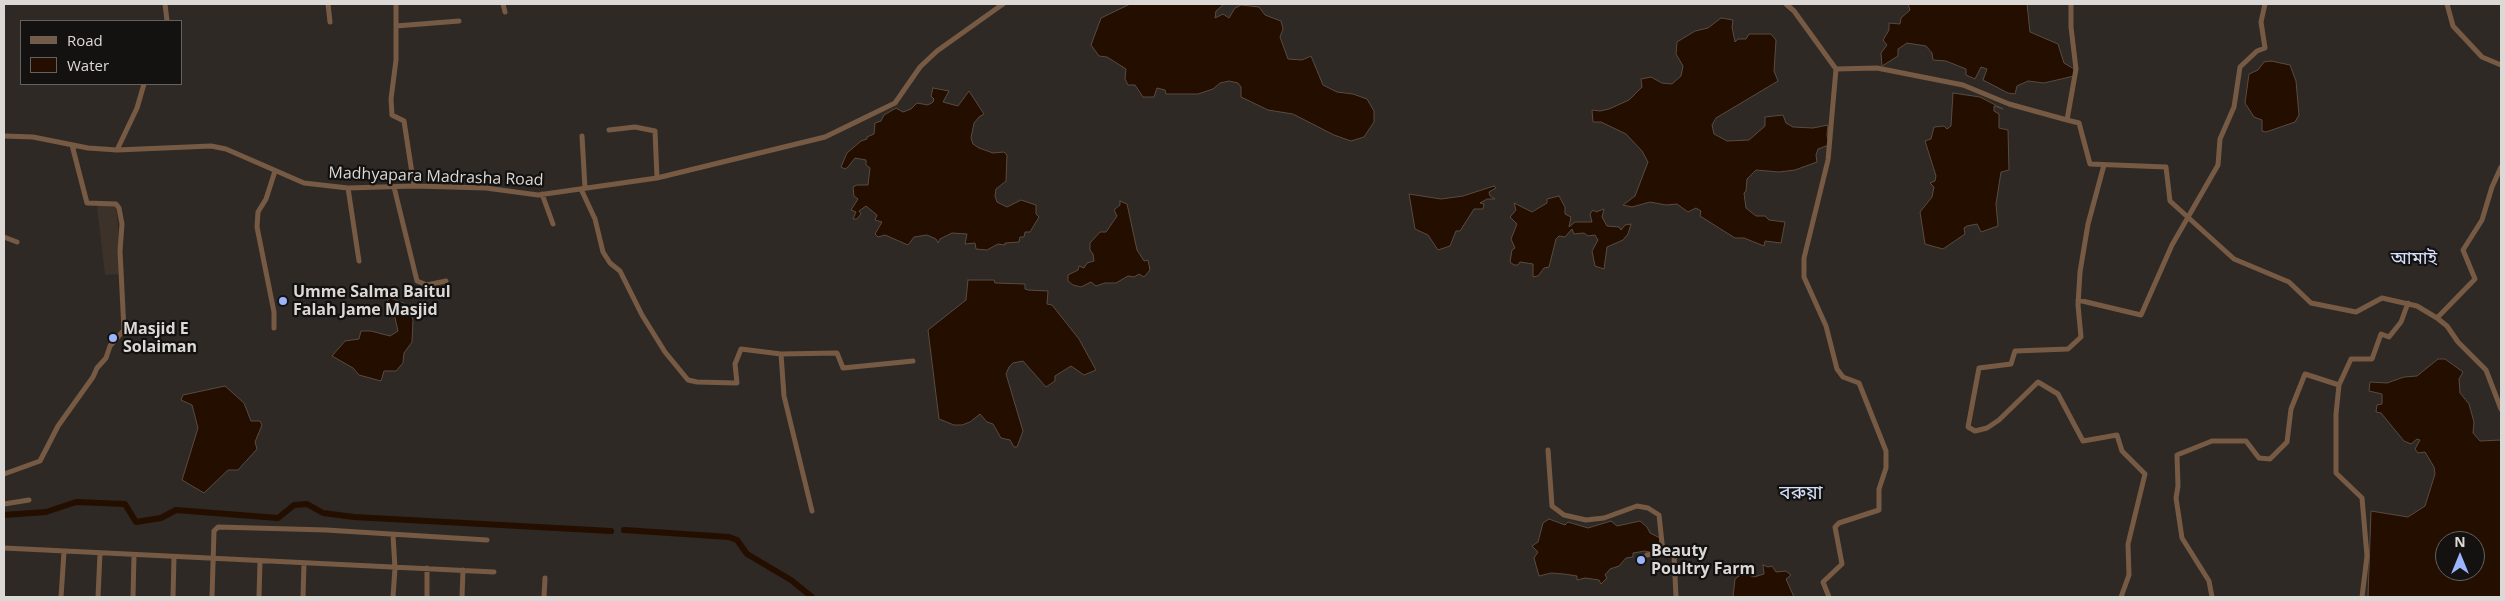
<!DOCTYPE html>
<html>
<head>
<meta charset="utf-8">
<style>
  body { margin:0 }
  #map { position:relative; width:2505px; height:601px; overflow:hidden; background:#2e2925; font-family:"Open Sans",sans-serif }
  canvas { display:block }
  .frame { position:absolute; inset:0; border:5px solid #dbd8d5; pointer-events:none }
  .legend { position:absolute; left:20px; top:20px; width:162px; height:65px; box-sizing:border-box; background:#141210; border:1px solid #64615f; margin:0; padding:6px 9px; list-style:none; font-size:15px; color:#dbd8d5 }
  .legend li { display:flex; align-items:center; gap:10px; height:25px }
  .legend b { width:25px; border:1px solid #64615f }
  .north { position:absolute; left:2435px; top:531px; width:50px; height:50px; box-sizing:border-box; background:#141210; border:1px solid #64615f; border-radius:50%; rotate:0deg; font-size:14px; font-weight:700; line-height:20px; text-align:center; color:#dbd8d5 }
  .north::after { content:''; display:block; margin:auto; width:18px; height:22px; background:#9bb5fd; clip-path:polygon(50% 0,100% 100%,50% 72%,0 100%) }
</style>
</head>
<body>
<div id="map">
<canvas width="2505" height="601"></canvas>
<div class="frame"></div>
<ul class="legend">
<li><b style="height:6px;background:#775a43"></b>Road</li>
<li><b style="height:14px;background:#230e00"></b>Water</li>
</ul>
<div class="north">N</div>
</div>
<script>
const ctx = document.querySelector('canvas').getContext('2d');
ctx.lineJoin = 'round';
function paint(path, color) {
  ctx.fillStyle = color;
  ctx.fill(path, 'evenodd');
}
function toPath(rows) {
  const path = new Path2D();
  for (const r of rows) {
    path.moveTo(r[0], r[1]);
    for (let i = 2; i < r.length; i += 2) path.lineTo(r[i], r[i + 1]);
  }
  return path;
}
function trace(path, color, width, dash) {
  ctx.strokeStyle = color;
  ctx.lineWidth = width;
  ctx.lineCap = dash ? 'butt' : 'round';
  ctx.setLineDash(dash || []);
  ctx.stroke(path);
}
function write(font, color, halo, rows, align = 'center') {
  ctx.font = font + ' "Open Sans","Noto Sans Bengali",sans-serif';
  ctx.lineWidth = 4.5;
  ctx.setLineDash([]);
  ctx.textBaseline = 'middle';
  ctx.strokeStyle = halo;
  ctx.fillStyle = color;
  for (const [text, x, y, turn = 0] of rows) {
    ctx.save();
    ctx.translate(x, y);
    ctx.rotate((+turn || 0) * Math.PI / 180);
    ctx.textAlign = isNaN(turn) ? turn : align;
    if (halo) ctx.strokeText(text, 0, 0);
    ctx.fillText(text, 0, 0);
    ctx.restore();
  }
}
paint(toPath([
  [116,204,122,274,105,275,97,206]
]), '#3c322a');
const water = toPath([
  [1130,4,1224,4,1216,11,1215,18,1223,14,1229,18,1235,8,1241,5,1259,7,1265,15,1281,21,1283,29,1280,37,1288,59,1302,60,1311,56,1323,85,1337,92,1353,94,1367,99,1374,111,1374,122,1364,137,1351,141,1334,135,1293,114,1268,110,1241,97,1241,87,1238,83,1229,81,1220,83,1213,89,1198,94,1166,94,1165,90,1157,88,1154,97,1143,97,1135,85,1128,85,1125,79,1126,69,1107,57,1099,56,1091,45,1101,18,1130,4],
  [1908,4,2027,4,2030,32,2058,44,2064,63,2074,69,2074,76,2044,83,2028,81,2017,86,2015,94,2008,93,1983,80,1987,69,1981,67,1975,79,1966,75,1966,69,1946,61,1933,60,1932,53,1926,46,1907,43,1898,49,1898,56,1882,66,1881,53,1887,45,1883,40,1889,30,1889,23,1900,24,1901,18,1910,10,1908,4],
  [1721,18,1733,20,1732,27,1735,42,1738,39,1746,39,1749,34,1771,34,1776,40,1774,71,1778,81,1716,118,1712,125,1714,134,1727,141,1749,140,1765,126,1765,117,1783,115,1786,123,1793,127,1813,128,1828,125,1827,135,1829,145,1818,149,1816,155,1817,162,1795,170,1779,172,1756,170,1747,179,1746,191,1744,193,1746,208,1756,216,1765,216,1769,220,1785,222,1781,243,1765,241,1764,246,1744,238,1735,238,1700,216,1701,211,1696,208,1688,212,1677,204,1666,205,1650,202,1632,207,1623,205,1635,196,1648,162,1642,151,1626,134,1601,122,1593,122,1592,110,1600,111,1609,109,1629,100,1642,87,1641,79,1651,77,1662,83,1672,84,1681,76,1683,66,1676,54,1677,42,1695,31,1708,28,1721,18],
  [2271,61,2290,65,2296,81,2299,115,2295,122,2266,132,2262,131,2262,120,2254,117,2245,103,2249,74,2258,70,2264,62,2271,61],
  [933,88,949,91,943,102,958,106,969,91,984,114,979,117,974,123,971,138,973,144,979,148,993,153,1004,152,1007,155,1006,181,996,189,995,196,997,202,1007,207,1021,200,1036,205,1036,214,1039,217,1030,232,1025,232,1024,237,1020,237,1019,242,1005,243,1005,245,998,244,987,250,976,249,975,243,965,244,967,234,952,233,940,239,938,243,936,239,927,235,914,237,908,245,885,235,878,237,875,234,882,222,875,220,877,215,866,206,859,211,861,214,857,219,853,219,856,212,851,210,858,199,854,196,853,187,857,185,868,185,870,168,866,165,866,160,855,158,848,167,845,169,841,167,847,153,861,141,867,139,867,137,874,134,875,123,881,121,884,115,896,108,903,112,911,109,917,103,928,105,933,102,934,99,931,96,933,88],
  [1953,93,1980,97,2003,109,1994,106,1994,111,1999,114,1999,128,2008,130,2009,170,2001,172,1996,204,1998,226,1981,232,1977,224,1967,226,1964,228,1965,234,1943,249,1925,244,1920,212,1932,197,1934,187,1930,183,1935,181,1936,176,1925,141,1931,139,1934,127,1944,126,1947,129,1951,126,1953,93],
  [1494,186,1496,188,1489,192,1490,196,1495,199,1487,199,1480,203,1484,204,1483,209,1474,209,1460,231,1456,231,1450,246,1438,250,1428,235,1415,229,1409,194,1441,199,1463,196,1494,186],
  [1559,196,1565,207,1565,214,1571,217,1569,227,1575,222,1592,222,1590,214,1593,210,1596,212,1604,209,1602,217,1607,226,1619,227,1621,230,1625,225,1631,224,1628,234,1623,240,1607,247,1604,269,1595,266,1592,251,1598,240,1595,235,1588,236,1584,233,1574,234,1572,229,1565,237,1559,236,1556,239,1549,267,1544,268,1538,276,1533,277,1533,264,1520,262,1518,265,1514,265,1510,262,1512,250,1515,248,1511,239,1517,224,1510,217,1516,210,1514,203,1532,212,1547,203,1547,199,1559,196],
  [1120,201,1127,204,1137,250,1144,261,1148,260,1150,270,1144,277,1139,274,1134,277,1128,276,1116,283,1105,283,1096,286,1091,282,1081,287,1073,285,1068,281,1068,275,1078,270,1079,266,1084,268,1087,263,1094,261,1093,254,1090,250,1090,243,1100,232,1106,232,1117,216,1114,210,1120,205,1120,201],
  [968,280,994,280,995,283,1025,284,1025,289,1028,290,1048,291,1047,304,1052,305,1079,339,1096,370,1084,375,1071,366,1055,376,1055,381,1046,387,1023,361,1013,363,1009,367,1006,374,1023,431,1017,447,1014,447,1010,440,1001,438,993,424,987,422,980,414,970,422,962,425,954,425,939,419,928,330,966,300,968,280],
  [390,298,404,303,410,312,413,320,412,342,404,353,403,363,396,371,384,371,381,381,359,375,353,368,332,356,345,341,359,339,361,331,371,331,390,336,398,331,393,309,386,302,390,298],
  [2438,359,2445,359,2463,372,2459,379,2460,393,2469,404,2474,422,2473,433,2480,441,2501,440,2501,597,2368,597,2371,511,2408,517,2425,506,2435,474,2434,467,2425,452,2418,453,2415,449,2420,440,2417,439,2411,444,2404,441,2381,413,2376,412,2377,405,2382,404,2382,394,2369,391,2370,382,2387,383,2404,377,2417,376,2438,359],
  [2445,541,2475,541,2475,571,2445,571,2445,541],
  [225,386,244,403,251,421,260,421,262,425,255,442,257,449,238,470,228,470,204,493,182,480,198,428,192,405,181,400,183,395,225,386],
  [1549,519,1565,525,1568,522,1588,528,1611,521,1617,526,1640,521,1647,527,1650,533,1660,538,1660,543,1654,553,1645,551,1633,553,1633,557,1626,558,1619,566,1610,569,1605,575,1607,578,1601,584,1599,580,1585,578,1577,580,1577,576,1564,574,1551,573,1539,576,1534,558,1538,552,1532,546,1538,542,1543,523,1549,519],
  [1763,565,1768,567,1772,566,1776,572,1786,571,1791,575,1786,579,1794,597,1733,597,1735,579,1743,573,1754,577,1764,574,1763,565]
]);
paint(water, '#230e00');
trace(water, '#5a4b40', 1);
trace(toPath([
  [4,515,46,512,76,502,125,504,136,522,161,518,176,510,278,518,294,505,307,504,323,513,354,517,611,531],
  [624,530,729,537,737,540,747,554,791,580,812,597]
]), '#230e00', 6);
trace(toPath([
  [165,4,167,21],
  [328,4,330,22],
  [396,4,396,60,391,99,392,115,404,121,414,186],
  [503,4,505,12],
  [1786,4,1794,11,1836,69,1828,160,1804,258,1804,277,1826,326,1837,369,1843,377,1859,383,1886,451,1886,468,1879,489,1879,510,1839,523,1835,527,1842,564,1823,582,1829,597],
  [2447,4,2453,26,2482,57,2501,65],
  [396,26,459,21],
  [1836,69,1877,68,1963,85,2009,104,2067,120,2076,69,2071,27,2071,4],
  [2067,120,2079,123,2090,164,2166,167,2170,201,2234,259,2289,282,2311,303,2356,312,2382,298,2417,306,2437,318,2475,279,2463,250,2482,220,2492,187,2501,167],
  [609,130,635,127,655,131,657,178],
  [4,136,33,137,88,148,117,150,211,146,226,149,304,183,348,188,414,186,486,188,538,195,657,178,825,137,895,103,920,67,937,51,1003,4],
  [582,136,585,188],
  [117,150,137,108,144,84],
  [2104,165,2088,224,2080,272,2078,305,2081,337,2068,349,2015,351,2011,364,1979,368,1968,427,1975,431,1987,428,1999,420,2038,382,2058,394,2083,441,2117,435,2122,451,2145,474,2128,544,2129,575,2121,597],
  [394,187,417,281,427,285,446,281],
  [348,188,359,261],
  [581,189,595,219,603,252,610,263,620,271,642,315,665,352,688,380,697,382,737,383,735,364,741,349,781,354,837,353,843,368,913,361],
  [542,194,553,224],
  [4,237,17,242],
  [2078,300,2141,315,2172,245,2218,165,2220,139,2234,107,2240,67,2257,51,2265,48,2261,22,2265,4],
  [2437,318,2447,326,2458,342,2486,370,2501,409],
  [274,328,274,312,257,227,258,212,266,199,275,171],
  [781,354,784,396,812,511],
  [1548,450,1552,506,1564,515,1586,520,1604,518,1637,506,1648,508,1659,515,1663,552,1674,555,1676,597],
  [4,474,40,461,58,426,93,377,97,368,106,358,110,346,124,330,120,251,122,224,119,208,116,204,87,203,72,145],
  [4,504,29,500],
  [4,548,494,572],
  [1647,555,1663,552],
  [61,597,64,552],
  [98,597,100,553],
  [133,597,134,555],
  [173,597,174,557],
  [212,597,214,531,218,527,326,530,487,540],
  [259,597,260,561],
  [303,597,304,563],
  [393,597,395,568,393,535],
  [427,597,427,568],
  [462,597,463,570],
  [544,597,545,578],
  [2212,597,2209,581,2182,538,2176,498,2178,486,2177,455,2212,441,2246,441,2259,458,2270,459,2287,442,2291,409,2305,374,2339,385],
  [2362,597,2367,556,2362,498,2336,473,2336,414,2339,385,2351,359,2372,359,2381,334,2389,337,2401,322,2408,303]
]), '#775a43', 5);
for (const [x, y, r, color] of [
  [283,301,5,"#9bb5fd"],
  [113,338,5,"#9bb5fd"],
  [1641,560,5,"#9bb5fd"]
]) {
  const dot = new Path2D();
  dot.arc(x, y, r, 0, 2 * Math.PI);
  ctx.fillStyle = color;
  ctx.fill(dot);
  trace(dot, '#141210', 2);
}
write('16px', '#dbd8d5', '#141210', [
  ["Madhyapara Madrasha Road",436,177,2]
]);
write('bold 16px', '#dbd8d5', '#141210', [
  ["Umme Salma Baitul",293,292],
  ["Falah Jame Masjid",293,310],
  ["Masjid E",123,329],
  ["Solaiman",123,347],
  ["Beauty",1651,551],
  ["Poultry Farm",1651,569]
], 'left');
write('18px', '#d6e1fd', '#141210', [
  ["আমাই",2414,259]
]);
write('19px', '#d6e1fd', '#141210', [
  ["বরুয়া",1801,494]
]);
</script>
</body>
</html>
